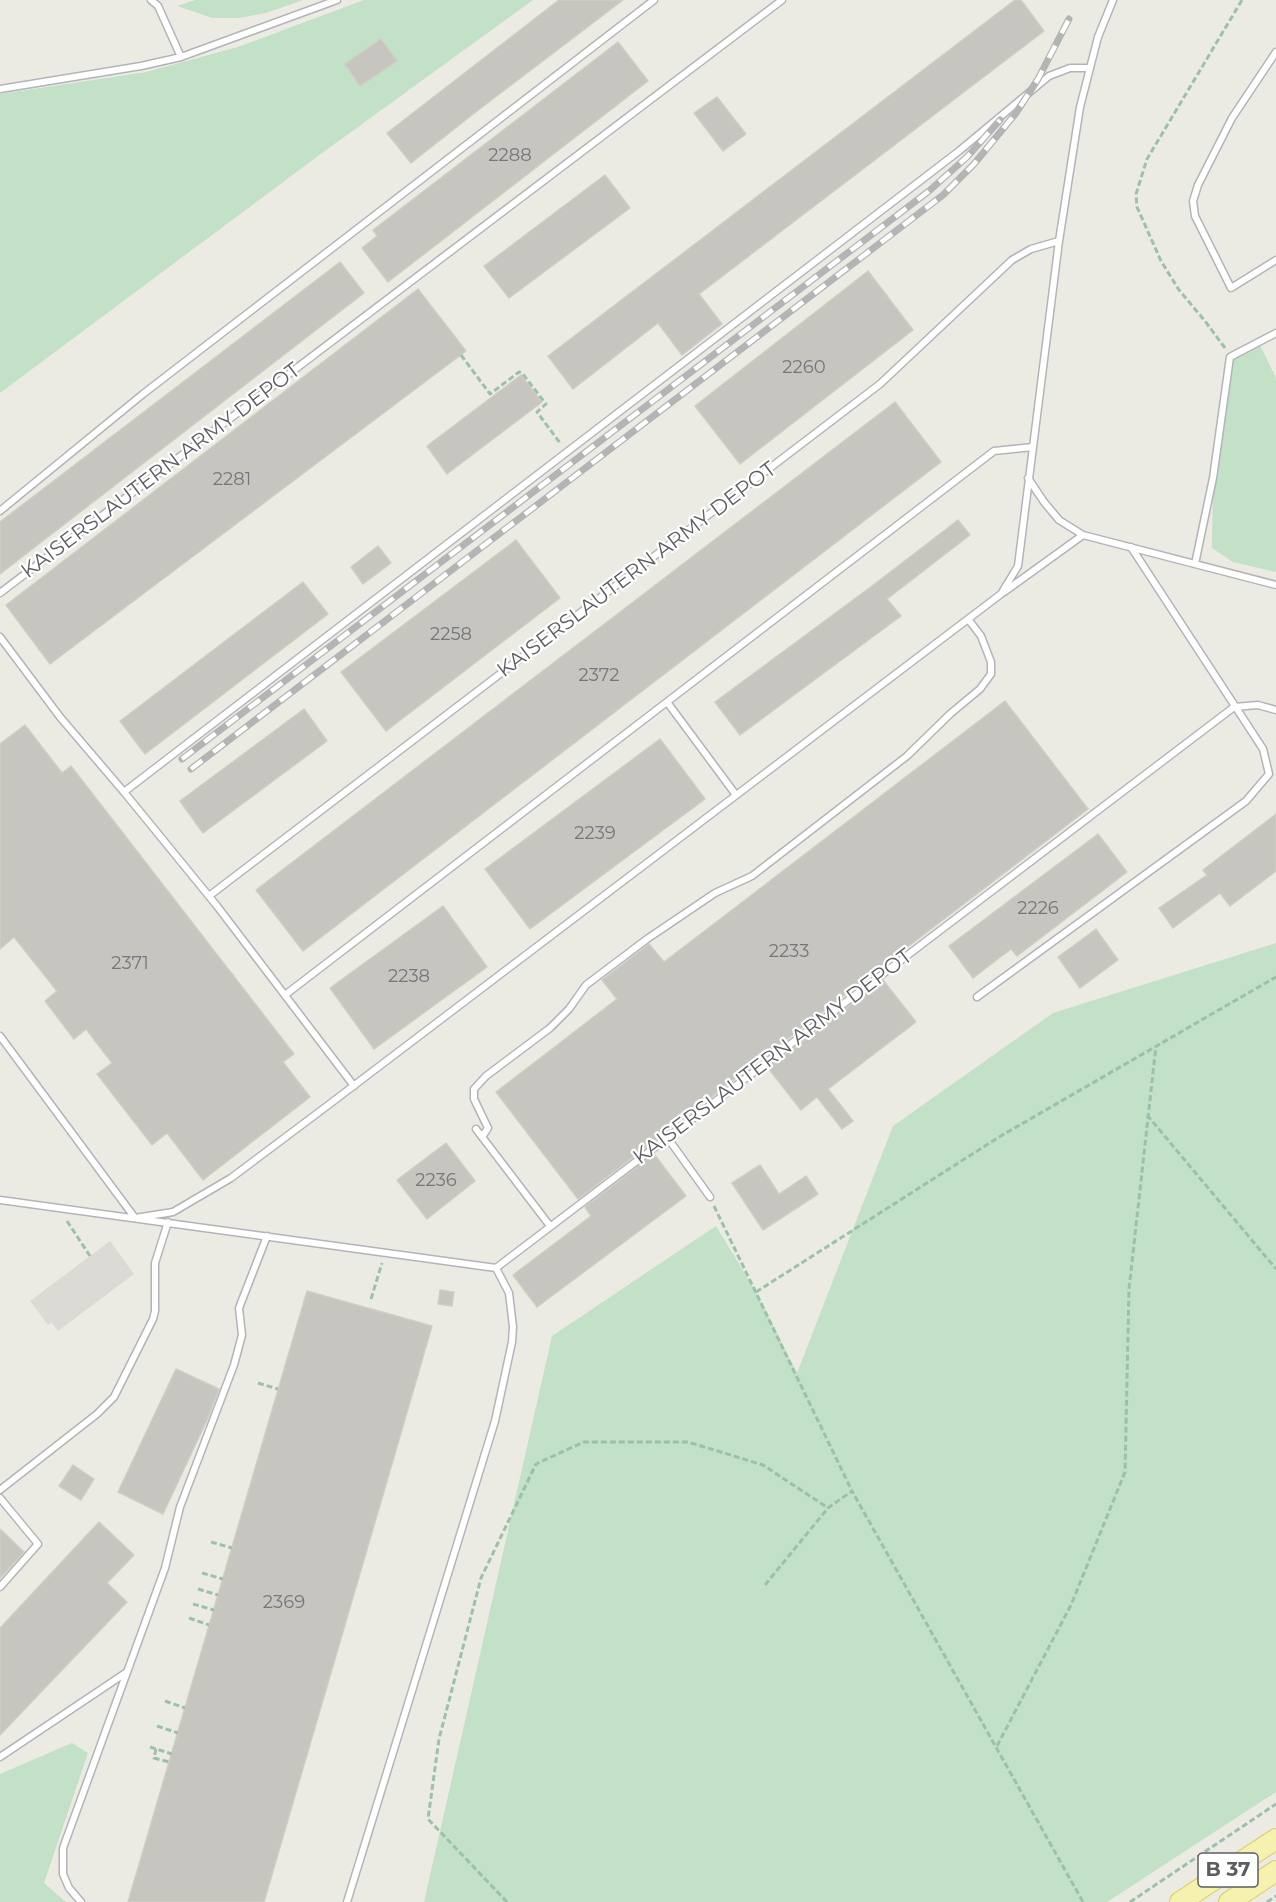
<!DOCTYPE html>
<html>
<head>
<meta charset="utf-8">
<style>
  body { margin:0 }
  canvas { display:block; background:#ecebe3 }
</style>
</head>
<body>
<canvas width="1276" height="1902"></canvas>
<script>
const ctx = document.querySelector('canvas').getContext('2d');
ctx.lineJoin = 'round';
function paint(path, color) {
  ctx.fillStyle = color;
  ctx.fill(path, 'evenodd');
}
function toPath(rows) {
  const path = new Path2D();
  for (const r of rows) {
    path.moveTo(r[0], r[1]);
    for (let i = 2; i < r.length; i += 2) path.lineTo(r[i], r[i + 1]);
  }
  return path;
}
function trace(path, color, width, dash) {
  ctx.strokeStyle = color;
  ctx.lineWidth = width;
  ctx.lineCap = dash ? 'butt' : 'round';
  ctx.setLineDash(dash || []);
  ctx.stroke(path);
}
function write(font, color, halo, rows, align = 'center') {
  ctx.font = font + ' Montserrat,sans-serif';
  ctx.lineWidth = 4.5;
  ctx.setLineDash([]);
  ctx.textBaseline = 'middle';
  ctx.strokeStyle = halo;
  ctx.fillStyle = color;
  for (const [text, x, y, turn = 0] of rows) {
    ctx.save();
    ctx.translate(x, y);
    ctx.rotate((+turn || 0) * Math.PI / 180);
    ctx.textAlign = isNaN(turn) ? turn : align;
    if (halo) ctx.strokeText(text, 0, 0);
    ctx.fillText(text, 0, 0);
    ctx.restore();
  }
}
paint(toPath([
  [110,1241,134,1274,58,1331,52,1323,48,1325,30,1301]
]), '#dbdad5');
paint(toPath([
  [195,0,303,0,266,13,239,18,212,18,177,6],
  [364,0,533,0,318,156,0,393,0,94,146,72,238,47],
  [1258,341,1276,378,1276,572,1233,562,1212,548,1213,478,1230,357],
  [1276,943,1276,1792,1107,1902,424,1902,552,1336,716,1226,756,1292,797,1373,893,1126,1053,1013],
  [72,1743,88,1753,44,1883,66,1902,0,1902,0,1774]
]), '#c2e1c6');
const building = toPath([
  [559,0,623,0,481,108,411,163,387,133,559,0],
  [1015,0,1021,0,1044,31,699,294,722,324,682,355,658,323,573,389,548,356,1015,0],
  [381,39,397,61,360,86,345,64,381,39],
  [618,42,648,81,388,282,362,248,377,236,373,230,618,42],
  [717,97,746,134,723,151,694,113,717,97],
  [605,175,630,208,509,298,484,266,605,175],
  [340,262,364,293,0,574,0,522,340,262],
  [868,271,913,330,740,464,695,406,868,271],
  [418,289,466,351,50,664,6,605,418,289],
  [521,375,542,402,447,474,427,446,521,375],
  [895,402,941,462,303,951,256,890,895,402],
  [958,520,970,535,887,599,901,616,740,735,715,702,876,583,958,520],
  [516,540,560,598,386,731,341,672,516,540],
  [378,546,391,563,363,584,351,567,378,546],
  [303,582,328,614,145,754,120,721,303,582],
  [1005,701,1088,809,578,1199,496,1092,617,999,602,980,649,944,664,962,1005,701],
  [304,709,327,741,203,833,180,801,304,709],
  [25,725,62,773,71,766,294,1054,283,1062,310,1097,203,1180,167,1133,152,1145,97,1074,112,1063,86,1029,74,1039,45,1001,57,991,14,937,0,949,0,744,25,725],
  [660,739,705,799,530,929,485,869,660,739],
  [1276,814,1276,871,1230,906,1220,893,1173,928,1159,908,1207,875,1203,870,1276,814],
  [1098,834,1127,872,1017,956,1011,949,973,978,949,946,1098,834],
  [443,906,487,967,374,1049,330,988,443,906],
  [1096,929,1118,960,1080,988,1058,957,1096,929],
  [883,980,916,1022,828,1089,853,1121,842,1129,817,1097,801,1110,768,1068,883,980],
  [446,1143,475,1181,427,1219,397,1180,446,1143],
  [654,1154,686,1196,537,1307,513,1275,591,1216,585,1207,654,1154],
  [760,1165,779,1194,806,1176,818,1194,763,1230,732,1183,760,1165],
  [440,1290,454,1292,452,1306,438,1304,440,1290],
  [307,1291,432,1326,406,1416,264,1902,128,1902,307,1291],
  [176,1369,219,1389,207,1420,163,1514,118,1492,176,1369],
  [73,1465,94,1479,81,1500,59,1486,73,1465],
  [99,1522,134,1555,107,1583,127,1602,0,1735,0,1628,99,1522],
  [0,1529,24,1552,0,1578,0,1529]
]);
paint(building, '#c7c5c0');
trace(building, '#d0cdc2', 1.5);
const lane = toPath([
  [151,0,158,6,181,57],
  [1276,52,1232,118,1198,185,1193,201,1195,216,1231,288,1276,260],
  [0,89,141,66,181,57,337,0],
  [0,511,143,394,654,0],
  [1083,535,1276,585],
  [1195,564,1213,478,1230,357,1276,333],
  [1004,592,1083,535,1059,520,1044,502,1028,478],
  [0,593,782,0],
  [0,637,60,717,124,792,217,906,354,1086],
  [667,702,736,795],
  [1234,707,1258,705,1276,710],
  [124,792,959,151,1049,76,1070,68,1089,68],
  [209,896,880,384,1012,260,1031,249,1059,241],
  [285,995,994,451,1033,447],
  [977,997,1246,801,1269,774,1263,749,1131,547],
  [0,1036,135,1218,173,1212,231,1178,327,1106,1001,594,1018,566,1059,241,1080,107,1098,37,1113,0],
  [476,1129,550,1226],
  [482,1137,488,1128,474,1099,474,1089,486,1076,550,1028,569,1009,586,985,647,939,715,893,752,876,907,756,950,714,980,689,991,674,991,662,981,636,968,619],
  [667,1137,710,1197],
  [0,1200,496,1268,1234,707],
  [0,1490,97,1414,114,1397,153,1319,155,1311,155,1263,168,1222],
  [0,1498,38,1544,0,1587],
  [0,1757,127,1672],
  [81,1902,69,1888,63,1874,63,1848,165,1568,180,1507,234,1365,242,1335,239,1308,267,1236],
  [347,1902,495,1421,512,1342,513,1327,509,1293,496,1268]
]);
const primary = toPath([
  [1180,1902,1276,1839],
  [1229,1902,1276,1871]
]);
trace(lane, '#b3b4b9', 9);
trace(primary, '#e0ce68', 22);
trace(toPath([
  [1225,348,1205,321,1179,290,1161,261,1137,207,1136,194,1147,159,1242,0],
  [461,355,490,394,519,372,522,373,546,404,537,412,560,443],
  [1147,1115,1276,1269],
  [714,1206,852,1491],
  [67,1221,90,1256],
  [756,1292,999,1137,1276,977],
  [371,1299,382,1263],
  [258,1383,278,1389],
  [211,1542,232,1548],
  [202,1573,223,1579],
  [765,1585,828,1508,852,1491,1083,1902],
  [198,1589,218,1595],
  [193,1604,214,1610],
  [189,1618,209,1625],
  [165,1701,185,1708],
  [157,1726,178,1733],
  [997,1746,1071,1605,1125,1472,1129,1289,1156,1046],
  [150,1747,172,1754],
  [156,1749,154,1758,169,1762],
  [507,1902,428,1819,439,1739,481,1578,536,1464,584,1442,688,1442,763,1465,828,1508],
  [1130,1902,1276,1804],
  [1267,1902,1276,1896]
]), '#9cc1ab', 3, [6, 3]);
trace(lane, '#fff', 6);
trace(primary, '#f5f2af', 20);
const rail = toPath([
  [182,759,929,191,967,157,1000,120],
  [191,769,943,195,974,164,1016,113,1038,79,1069,19]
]);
trace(rail, '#b3b4b4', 7);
trace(rail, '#fff', 4.5, [14]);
write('18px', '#76777a', null, [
  ["2288",510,156],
  ["2260",804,368],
  ["2281",232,480],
  ["2258",451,635],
  ["2372",599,676],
  ["2239",595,834],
  ["2226",1038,909],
  ["2233",789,952],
  ["2371",130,964],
  ["2238",409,977],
  ["2236",436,1181],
  ["2369",284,1603]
]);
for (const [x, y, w] of [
  [1228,1870,60]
]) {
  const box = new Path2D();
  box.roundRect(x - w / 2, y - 17, w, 34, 4.5);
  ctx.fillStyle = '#fff';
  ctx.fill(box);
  trace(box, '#5b5d62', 1.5);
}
write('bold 20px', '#5b5d62', null, [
  ["B 37",1228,1870]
]);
write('21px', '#5b5d62', '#fff', [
  ["KAISERSLAUTERN ARMY DEPOT",161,471,-37],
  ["KAISERSLAUTERN ARMY DEPOT",637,570,-37],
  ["KAISERSLAUTERN ARMY DEPOT",773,1057,-37]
]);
</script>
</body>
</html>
